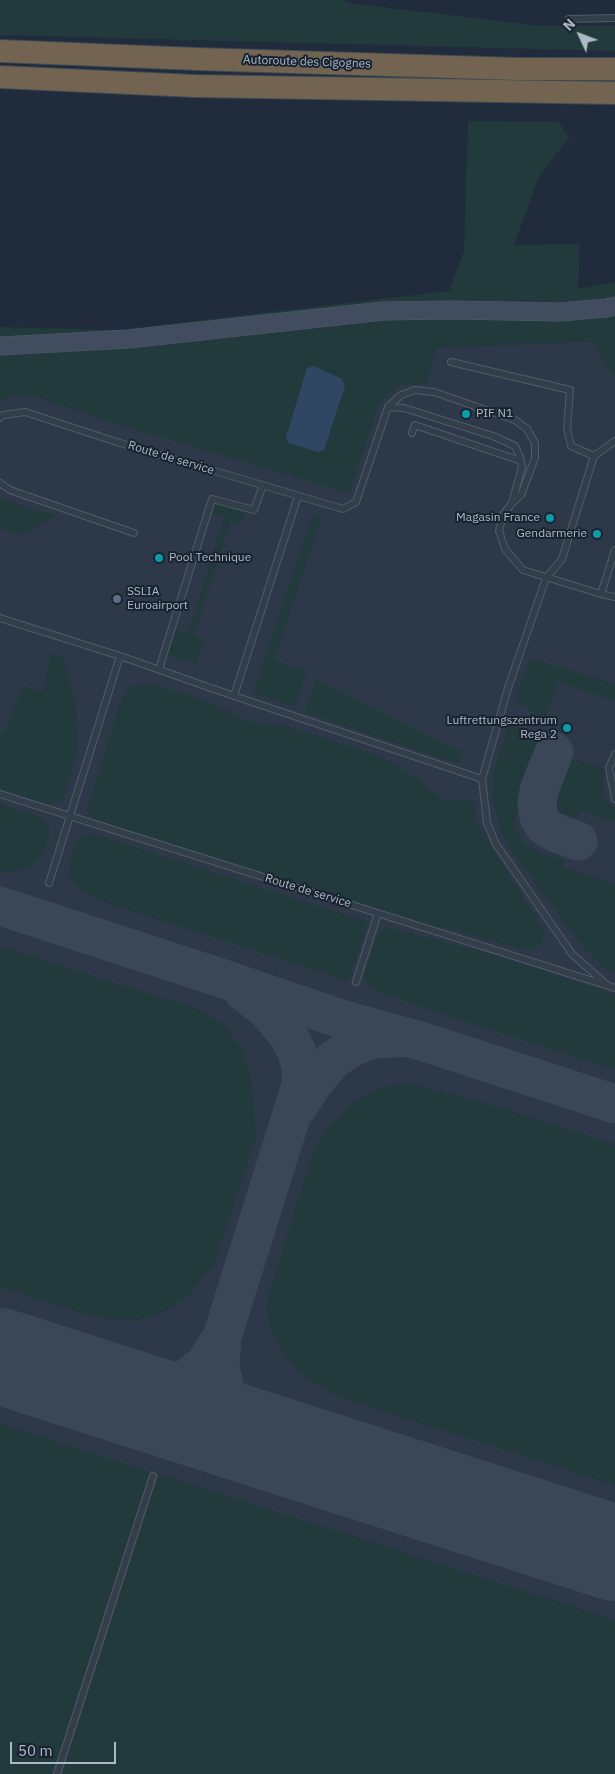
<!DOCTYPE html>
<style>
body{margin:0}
#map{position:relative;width:615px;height:1774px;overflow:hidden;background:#202c3b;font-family:"IBM Plex Sans",sans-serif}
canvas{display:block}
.north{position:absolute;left:555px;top:10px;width:50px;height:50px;-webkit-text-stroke:4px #192330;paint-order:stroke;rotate:313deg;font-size:14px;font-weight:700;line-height:20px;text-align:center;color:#aeb9c8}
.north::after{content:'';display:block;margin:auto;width:18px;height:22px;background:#aeb9c8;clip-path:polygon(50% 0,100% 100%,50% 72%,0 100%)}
.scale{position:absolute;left:10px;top:1742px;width:106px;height:22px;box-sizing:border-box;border:2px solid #aeb9c8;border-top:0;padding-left:6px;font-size:15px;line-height:18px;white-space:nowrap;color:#aeb9c8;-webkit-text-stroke:4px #192330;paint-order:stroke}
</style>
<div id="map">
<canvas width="615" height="1774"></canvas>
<div class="north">N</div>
<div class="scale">50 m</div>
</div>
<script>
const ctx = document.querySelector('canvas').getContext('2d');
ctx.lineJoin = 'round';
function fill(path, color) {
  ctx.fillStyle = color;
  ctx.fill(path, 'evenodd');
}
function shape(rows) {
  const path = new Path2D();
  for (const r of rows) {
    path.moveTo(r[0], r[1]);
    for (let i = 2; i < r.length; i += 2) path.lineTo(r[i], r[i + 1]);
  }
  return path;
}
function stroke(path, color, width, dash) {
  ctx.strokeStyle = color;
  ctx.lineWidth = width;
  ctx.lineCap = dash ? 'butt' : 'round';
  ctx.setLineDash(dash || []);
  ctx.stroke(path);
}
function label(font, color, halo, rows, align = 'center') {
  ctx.font = font + ' "IBM Plex Sans",sans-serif';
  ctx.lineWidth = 4;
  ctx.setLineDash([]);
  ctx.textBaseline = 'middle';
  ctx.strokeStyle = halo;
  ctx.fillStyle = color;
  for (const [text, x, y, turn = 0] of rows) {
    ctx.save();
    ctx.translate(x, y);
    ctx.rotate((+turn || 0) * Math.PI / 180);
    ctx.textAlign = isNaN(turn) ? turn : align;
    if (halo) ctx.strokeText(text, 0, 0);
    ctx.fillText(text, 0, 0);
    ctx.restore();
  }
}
fill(shape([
 [592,341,615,346,615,1774,0,1774,0,366]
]), '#2d3948');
fill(shape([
 [0,0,342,0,349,3,542,26,615,26,615,51,0,35],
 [468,121,559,122,569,138,539,176,514,245,580,244,578,289,615,282,615,376,608,368,592,341,437,348,427,384,400,385,379,404,349,493,114,423,44,399,19,394,0,401,0,327,118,330,449,291,464,251],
 [0,497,28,508,56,515,22,535,0,528],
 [216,504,245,513,240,526,230,523,194,635,204,639,197,664,168,655,176,630,188,633,224,518,213,514],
 [313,515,321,518,274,660,307,671,295,707,253,693],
 [51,653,64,658,76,706,77,750,63,800,46,804,0,789,0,733,4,734,23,686,43,692],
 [530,658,614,684,615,682,615,701,558,682,545,721,516,699],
 [316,680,462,752,458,764,305,712],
 [151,685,161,687,192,696,230,711,246,721,287,726,371,753,394,764,419,780,444,800,471,799,475,807,477,825,544,930,543,941,536,948,528,951,447,928,440,928,313,890,95,819,87,811,121,700,132,686],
 [508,725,540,736,515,815,515,824,518,833,524,843,535,851,564,860,563,867,615,884,615,972,605,968,583,947,510,849,501,831,493,799,493,773],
 [570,758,606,769,603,783,604,791,601,797,615,809,615,822,581,811,579,818,559,812,555,808,554,803],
 [0,804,41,817,49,826,49,836,42,856,33,865,24,870,10,872,0,871],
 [90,833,368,922,348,981,105,902,84,892,74,884,69,873,70,862,77,840,83,834],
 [385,927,488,953,615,994,615,1070,445,1015,368,988,364,976,377,935],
 [0,946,199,1010,222,1024,241,1047,251,1074,256,1136,215,1262,189,1296,171,1308,153,1315,137,1320,115,1321,86,1314,0,1287],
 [410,1084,471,1099,615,1144,615,1485,338,1397,295,1370,277,1342,270,1326,267,1308,269,1294,314,1149,329,1125,352,1103,380,1088],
 [0,1423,150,1472,52,1774,0,1774],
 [159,1474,615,1620,615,1774,62,1774]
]), '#223a3c');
fill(shape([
 [314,366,342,379,345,386,324,450,318,452,288,443,286,437,307,368]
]), '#304662');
stroke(shape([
 [554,752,539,790,537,804,539,818,545,827,556,833,578,841],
 [0,906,218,977,341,1019,424,1042,615,1104],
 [244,992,266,1009,288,1035,296,1050,301,1066,301,1085,222,1337,220,1368,225,1390,239,1412,260,1433,284,1447],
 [297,1108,314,1082,333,1060,352,1047,373,1039,398,1038],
 [104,1389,134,1392,162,1390,184,1380,205,1364,222,1337]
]), '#3a4757', 39);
stroke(shape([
 [0,1356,615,1553]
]), '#3a4757', 96);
const lane = shape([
 [569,19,615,18],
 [451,362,570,390,567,428,571,446,594,456],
 [388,407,404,408,493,436,515,446,520,457,522,467,512,503],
 [0,418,3,415,25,412,120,443,343,509,356,502,388,407,401,395,415,390,434,392,515,420,527,429,535,443,535,458,521,495,512,503,503,515,499,531,505,549,523,570,601,594,615,550],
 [412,433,415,425,521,461],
 [0,483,10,490,134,533],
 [601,594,615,597],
 [0,618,120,656,234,696,482,779],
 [159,669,212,499,254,510,263,485],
 [234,696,298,496],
 [615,754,609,768,615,799],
 [0,794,615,988],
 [49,883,120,656],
 [356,982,378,913],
 [607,985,572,954,496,844,487,823,482,779,508,688,546,578,562,559,594,456,615,441],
 [57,1774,153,1476]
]);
const secondary = shape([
 [0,346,129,339,383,311,453,310,560,312,606,308,615,306]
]);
const highway = shape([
 [0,51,197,59,519,69,615,69],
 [0,77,195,86,615,93]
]);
stroke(lane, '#515c69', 8);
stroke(secondary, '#515c69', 19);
stroke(highway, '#3e4956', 24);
stroke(lane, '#333e4b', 6);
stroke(secondary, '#414d5f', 18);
stroke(highway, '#726450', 22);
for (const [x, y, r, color] of [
 [466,414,5,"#0f9aa8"],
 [550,518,5,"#0f9aa8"],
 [597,534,5,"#0f9aa8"],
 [159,558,5,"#0f9aa8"],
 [117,599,5,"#5c6f8a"],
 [567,728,5,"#0f9aa8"]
]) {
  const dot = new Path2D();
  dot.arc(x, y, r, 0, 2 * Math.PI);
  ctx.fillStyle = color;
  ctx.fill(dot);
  stroke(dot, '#192330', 2);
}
label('12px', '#aeb9c8', '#192330', [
 ["Autoroute des Cigognes",307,62,2],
 ["Route de service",171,458,17],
 ["Route de service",308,891,17]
]);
label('12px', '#aeb9c8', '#192330', [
 ["PIF N1",476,414],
 ["Magasin France",540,518,"right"],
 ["Gendarmerie",587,534,"right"],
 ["Pool Technique",169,558],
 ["SSLIA",127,592],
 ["Euroairport",127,606],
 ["Luftrettungszentrum",557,721,"right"],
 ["Rega 2",557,735,"right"]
], 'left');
</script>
